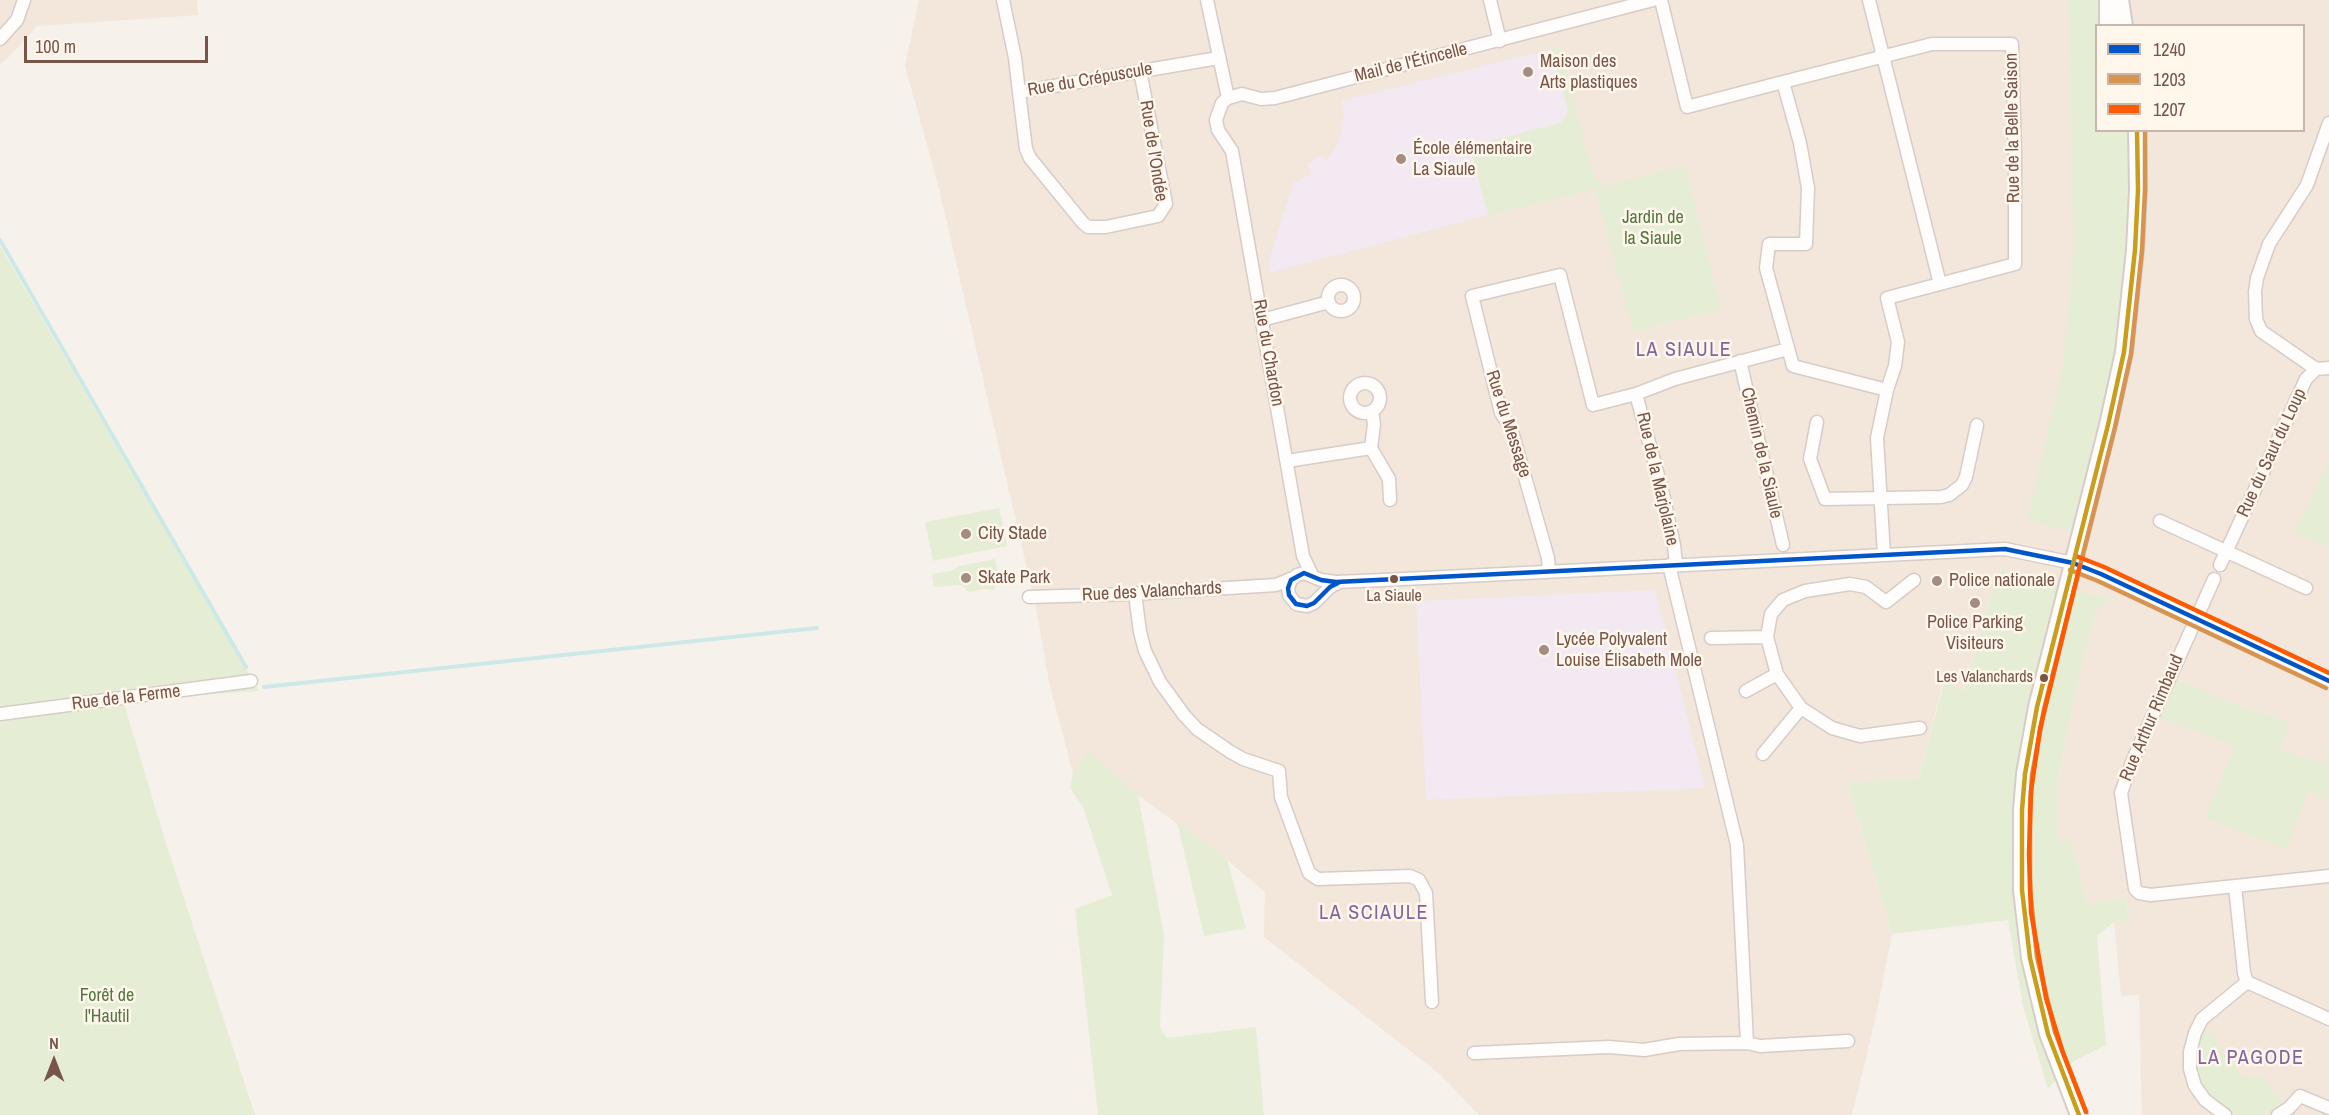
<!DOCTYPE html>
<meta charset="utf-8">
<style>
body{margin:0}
#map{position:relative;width:2329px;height:1115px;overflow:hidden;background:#f7f1eb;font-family:"Archivo Narrow",sans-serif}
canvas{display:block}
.legend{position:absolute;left:2095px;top:24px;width:210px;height:108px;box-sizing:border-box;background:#fff6ec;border:2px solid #c9b6ab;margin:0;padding:8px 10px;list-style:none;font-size:18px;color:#775549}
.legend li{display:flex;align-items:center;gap:12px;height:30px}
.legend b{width:30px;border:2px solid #c9b6ab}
.north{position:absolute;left:24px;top:1031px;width:60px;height:60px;-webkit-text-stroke:4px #fff6ec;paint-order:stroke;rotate:0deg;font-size:16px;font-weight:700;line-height:24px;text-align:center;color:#775549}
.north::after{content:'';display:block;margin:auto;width:21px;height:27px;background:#775549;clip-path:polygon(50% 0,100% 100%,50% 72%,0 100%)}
.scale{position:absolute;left:24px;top:36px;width:184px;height:27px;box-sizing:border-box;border:3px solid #775549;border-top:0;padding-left:8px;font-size:18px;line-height:21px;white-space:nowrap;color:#775549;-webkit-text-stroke:4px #fff6ec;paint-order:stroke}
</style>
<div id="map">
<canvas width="2329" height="1115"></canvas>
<ul class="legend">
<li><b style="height:8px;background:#0055c8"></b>1240</li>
<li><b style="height:8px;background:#d79350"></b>1203</li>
<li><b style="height:8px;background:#ff5a00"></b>1207</li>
</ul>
<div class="north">N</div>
<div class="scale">100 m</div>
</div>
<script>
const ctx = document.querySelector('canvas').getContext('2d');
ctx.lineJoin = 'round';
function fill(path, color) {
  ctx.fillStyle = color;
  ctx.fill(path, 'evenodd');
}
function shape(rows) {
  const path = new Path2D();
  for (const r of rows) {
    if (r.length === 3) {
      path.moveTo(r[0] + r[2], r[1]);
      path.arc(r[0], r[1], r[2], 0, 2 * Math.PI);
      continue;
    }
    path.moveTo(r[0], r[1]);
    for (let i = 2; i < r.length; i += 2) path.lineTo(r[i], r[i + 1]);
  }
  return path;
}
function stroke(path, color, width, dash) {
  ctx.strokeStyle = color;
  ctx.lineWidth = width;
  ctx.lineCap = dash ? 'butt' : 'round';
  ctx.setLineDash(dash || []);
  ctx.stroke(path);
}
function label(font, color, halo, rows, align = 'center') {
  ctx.font = font + ' "Archivo Narrow",sans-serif';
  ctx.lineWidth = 5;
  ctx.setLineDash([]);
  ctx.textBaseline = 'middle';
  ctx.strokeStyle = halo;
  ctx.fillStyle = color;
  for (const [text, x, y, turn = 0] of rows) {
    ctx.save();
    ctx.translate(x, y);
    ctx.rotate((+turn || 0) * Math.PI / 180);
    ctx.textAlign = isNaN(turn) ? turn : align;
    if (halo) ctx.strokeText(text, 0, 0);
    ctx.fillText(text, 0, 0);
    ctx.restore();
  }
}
fill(shape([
 [0,0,197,0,198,15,37,26,6,60,0,64],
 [919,0,2329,0,2329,1115,2142,1115,2139,995,2121,996,2114,922,2130,920,2125,898,2087,904,2072,840,2057,843,2058,781,2078,682,2096,610,2102,605,2114,600,1998,570,1964,691,1943,681,1919,778,1847,782,1892,934,1875,1020,1852,1115,1479,1115,1441,1075,1264,937,1265,892,1227,860,1138,795,1073,773,1049,682,1037,612,938,184,905,66],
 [2096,26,2304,26,2304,130,2096,130]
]), '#f3e6db');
fill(shape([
 [1552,49,1568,112,1561,123,1470,146,1488,215,1269,273,1268,263,1294,182,1312,174,1307,164,1323,155,1327,162,1339,142,1344,113,1341,101],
 [1655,590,1705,788,1426,800,1416,601]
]), '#f2e9f3');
fill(shape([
 [2068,0,2102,0,2104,25,2096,26,2096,130,2129,131,2131,182,2129,245,2120,326,2108,393,2074,532,2027,520,2064,362,2073,247],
 [1560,47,1594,178,1605,186,1685,165,1721,309,1633,331,1595,189,1488,215,1470,146,1561,123,1568,112,1552,49],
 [0,246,259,691,123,700,165,840,255,1115,0,1115],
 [2329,460,2329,547,2295,532],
 [999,508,1007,546,933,561,925,522],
 [995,559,1000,583,993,590,984,589,969,592,962,585,934,587,932,574,951,571,959,566],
 [1998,570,2115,600,2102,605,2096,610,2078,682,2058,781,2057,842,2072,839,2087,904,2125,898,2130,920,2114,922,2097,936,2106,1045,2074,1061,2048,1089,2023,1006,2008,920,1892,934,1847,782,1919,778,1944,681,1964,691],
 [2176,679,2241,707,2290,722,2280,750,2324,764,2329,748,2329,800,2308,791,2287,849,2205,818,2235,746,2161,718],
 [1088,751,1138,795,1164,936,1160,1025,1162,1032,1168,1038,1256,1027,1264,1115,1098,1115,1075,909,1112,895,1083,807,1070,788,1073,773],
 [1177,822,1227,860,1246,928,1204,936],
 [2209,1031,2243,1077,2262,1076,2284,1105,2278,1111,2267,1115,2235,1115,2218,1107,2200,1087,2193,1065,2199,1032]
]), '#e5eed5');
stroke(shape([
 [0,240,246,667],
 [264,687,817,628]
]), '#cce9e8', 4);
const street = shape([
 [1003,0,1015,58,1019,92,1218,58],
 [1207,0,1228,98],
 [1490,0,1500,41],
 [1661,0,1687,107,1783,82,1800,143,1808,188,1806,244,1769,244,1766,268,1793,366,1887,390],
 [1869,0,1940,284],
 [0,39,17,20,24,0],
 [1783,82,1932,44,2012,44,2015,155,2015,264,1887,298,1898,342,1895,366,1887,390,1877,438,1884,555],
 [1019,92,1026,149,1030,158,1083,223,1088,227,1106,227,1158,216,1166,204,1140,71],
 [1341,298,13],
 [1262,320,1329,302],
 [1740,361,1783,545],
 [2316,369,2261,331,2256,319,2255,292,2257,278,2269,244,2307,185,2329,123],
 [1365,398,15],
 [1636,394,1663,494,1674,545,1676,564],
 [1817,422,1810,459,1825,499,1941,497,1949,495,1962,485,1966,477,1977,425],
 [1371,448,1374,424,1372,412],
 [1287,461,1371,448,1389,479,1390,500],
 [2160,521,2306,588],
 [1669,565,1737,845,1747,1043],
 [2220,565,2306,379,2316,369,2329,368],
 [1549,571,1548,558,1511,428,1501,413,1472,296,1560,275,1593,405,1636,394,1675,379,1788,349],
 [1312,575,1303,556,1232,151,1218,130,1216,120,1222,103,1228,98,1242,94,1261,99,1275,98,1653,0],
 [2214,579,2132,762,2121,793,2135,889,2139,893,2151,895,2329,876],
 [1914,580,1886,602,1866,587,1850,584,1805,591,1783,600,1771,614,1767,637,1777,674,1801,708,1832,728,1860,736,1920,728],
 [1340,582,1330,587,1314,603,1307,606,1296,604,1289,595,1288,588,1291,580,1297,575,1304,573,1321,580,1336,582,1384,580,2005,549,2073,563,2101,574,2329,681],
 [1135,594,1140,632,1145,651,1160,682,1184,715,1197,729,1229,751,1243,759,1279,771,1281,797,1309,873,1318,879,1410,876,1419,880,1426,893,1432,1002],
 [1029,597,1131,594,1276,585,1293,578],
 [1711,638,1767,637],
 [1746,691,1777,674],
 [0,714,251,681],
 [1763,754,1801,708],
 [2235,886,2244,973,2247,982,2329,1019],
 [1474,1053,1609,1047,1644,1050,1679,1044,1747,1043,1760,1046,1848,1041],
 [2225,1115,2205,1100,2195,1086,2190,1069,2190,1052,2195,1033,2202,1019,2247,982],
 [2278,1115,2289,1108,2300,1096,2329,1108]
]);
const secondary = shape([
 [2108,0,2108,26],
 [2120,0,2124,26],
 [2079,1115,2048,1034,2030,958,2022,890,2022,810,2025,774,2037,707,2108,425,2124,352,2135,250,2138,190,2137,130]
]);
stroke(street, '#d6ccc8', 15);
stroke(secondary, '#d7ccc7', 20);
stroke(street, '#fefdfc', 12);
stroke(secondary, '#fefdfc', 16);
stroke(shape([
 [1340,582,1330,587,1314,603,1307,606,1296,604,1289,595,1288,588,1291,580,1304,573,1321,580,1336,582,2005,549,2073,563,2101,574,2329,681]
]), '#0055c8', 4.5);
stroke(shape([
 [2070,570,2098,581,2326,688],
 [2086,1112,2055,1032,2037,957,2030,890,2030,810,2032,775,2044,709,2115,427,2131,354,2142,250,2145,190,2145,130]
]), '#d79350', 4.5);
stroke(shape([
 [2076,556,2104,567,2329,673],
 [2080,565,2040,729,2031,791,2029,854,2031,912,2046,998,2063,1053,2086,1112]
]), '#ff5a00', 4.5);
stroke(shape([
 [2079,1115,2048,1034,2030,958,2022,890,2022,810,2025,774,2037,707,2108,425,2124,352,2135,250,2138,190,2137,130]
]), '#c99e1d', 4.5);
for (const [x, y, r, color] of [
 [1528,72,6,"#a48c82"],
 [1401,159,6,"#a48c82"],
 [966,534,6,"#a48c82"],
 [966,578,6,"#a48c82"],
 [1394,579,5,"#775549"],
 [1937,581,6,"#a48c82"],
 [1975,603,6,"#a48c82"],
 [1544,650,6,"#a48c82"],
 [2044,678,5,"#775549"]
]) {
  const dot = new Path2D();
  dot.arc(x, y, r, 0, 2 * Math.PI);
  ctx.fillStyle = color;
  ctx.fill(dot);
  stroke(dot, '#fff6ec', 2);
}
label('16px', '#775549', '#fff6ec', [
 ["La Siaule",1394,597],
 ["Les Valanchards",2033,678,"right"]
]);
label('18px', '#775549', '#fff6ec', [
 ["Maison des",1540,62],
 ["Arts plastiques",1540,83],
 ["École élémentaire",1413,149],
 ["La Siaule",1413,170],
 ["City Stade",978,534],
 ["Skate Park",978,578],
 ["Police nationale",1949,581],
 ["Police Parking",1975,623,"center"],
 ["Visiteurs",1975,644,"center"],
 ["Lycée Polyvalent",1556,640],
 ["Louise Élisabeth Mole",1556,661]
], 'left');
label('18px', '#775549', '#fff6ec', [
 ["Mail de l'Étincelle",1411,63,-14],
 ["Rue du Crépuscule",1090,80,-10],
 ["Rue de la Belle Saison",2013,128,-91],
 ["Rue de l'Ondée",1153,151,81],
 ["Rue du Chardon",1268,353,80],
 ["Rue du Message",1508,424,72],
 ["Chemin de la Siaule",1761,453,77],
 ["Rue du Saut du Loup",2272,453,-65],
 ["Rue de la Marjolaine",1657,479,77],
 ["Rue des Valanchards",1152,592,-3],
 ["Rue de la Ferme",126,698,-7],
 ["Rue Arthur Rimbaud",2152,718,-67]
]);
label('18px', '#54773e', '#fff6ec', [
 ["Jardin de",1653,218],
 ["la Siaule",1653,239],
 ["Forêt de",107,996],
 ["l'Hautil",107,1017]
]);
ctx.letterSpacing = '1.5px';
label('20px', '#83649b', '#fff6ec', [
 ["LA SIAULE",1684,351],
 ["LA SCIAULE",1374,914],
 ["LA PAGODE",2251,1059]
]);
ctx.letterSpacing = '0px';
</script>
